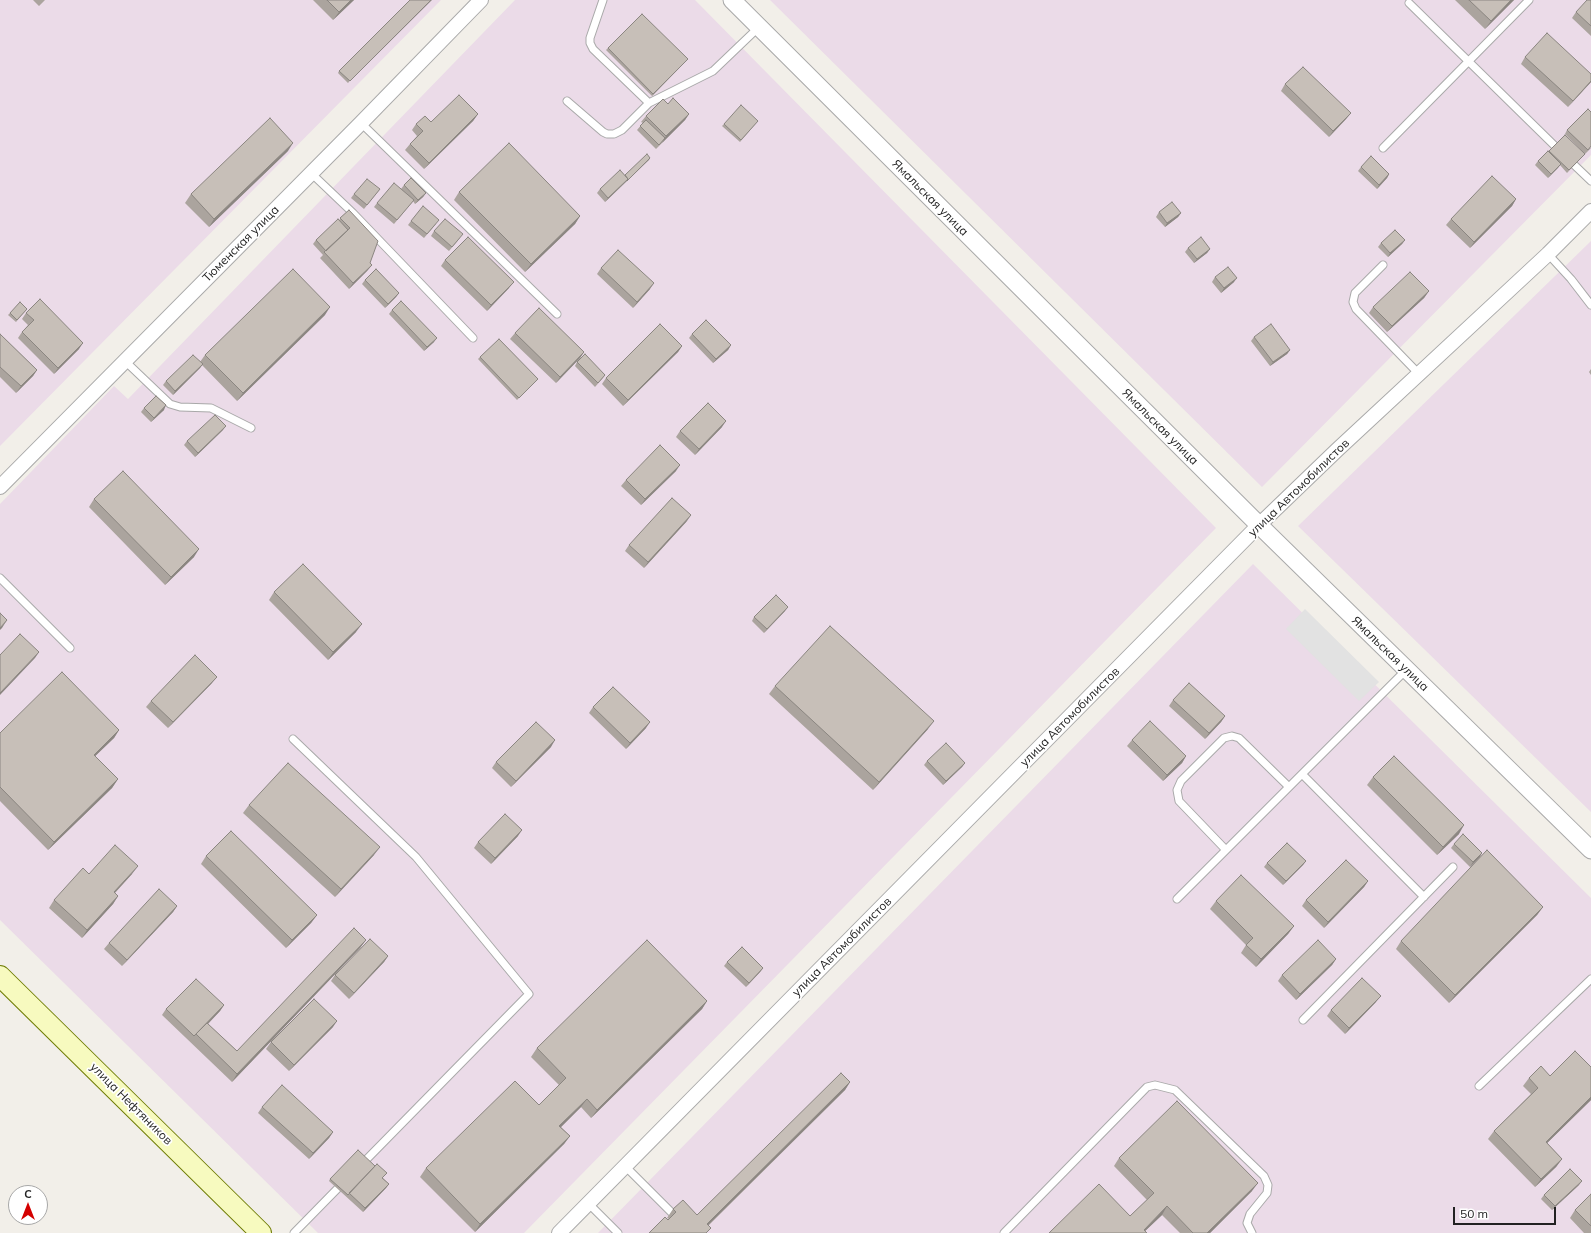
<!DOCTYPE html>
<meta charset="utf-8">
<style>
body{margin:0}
#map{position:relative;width:1591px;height:1233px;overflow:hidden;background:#f2efe9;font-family:Mulish,sans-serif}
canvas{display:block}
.north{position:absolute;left:8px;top:1185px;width:40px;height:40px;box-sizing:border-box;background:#fff;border:1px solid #a7a7a7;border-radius:50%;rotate:0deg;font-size:11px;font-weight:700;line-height:16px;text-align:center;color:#222}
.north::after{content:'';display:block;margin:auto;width:14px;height:18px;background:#d40000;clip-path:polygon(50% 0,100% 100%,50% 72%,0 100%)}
.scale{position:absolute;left:1453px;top:1207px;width:103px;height:18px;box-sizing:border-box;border:2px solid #222;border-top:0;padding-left:5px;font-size:12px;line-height:14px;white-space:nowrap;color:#222;-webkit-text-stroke:3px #fff;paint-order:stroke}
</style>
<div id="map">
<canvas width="1591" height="1233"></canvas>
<div class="north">С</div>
<div class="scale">50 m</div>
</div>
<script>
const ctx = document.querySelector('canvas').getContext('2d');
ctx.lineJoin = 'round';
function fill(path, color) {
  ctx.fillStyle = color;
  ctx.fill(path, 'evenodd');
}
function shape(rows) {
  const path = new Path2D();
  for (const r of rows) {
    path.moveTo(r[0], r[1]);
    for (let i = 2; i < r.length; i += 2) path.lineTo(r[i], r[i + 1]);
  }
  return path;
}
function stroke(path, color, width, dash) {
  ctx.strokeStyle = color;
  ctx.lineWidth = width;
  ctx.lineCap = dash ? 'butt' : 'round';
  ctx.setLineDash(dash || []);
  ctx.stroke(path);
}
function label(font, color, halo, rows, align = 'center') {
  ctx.font = font + ' Mulish,sans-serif';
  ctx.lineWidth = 3.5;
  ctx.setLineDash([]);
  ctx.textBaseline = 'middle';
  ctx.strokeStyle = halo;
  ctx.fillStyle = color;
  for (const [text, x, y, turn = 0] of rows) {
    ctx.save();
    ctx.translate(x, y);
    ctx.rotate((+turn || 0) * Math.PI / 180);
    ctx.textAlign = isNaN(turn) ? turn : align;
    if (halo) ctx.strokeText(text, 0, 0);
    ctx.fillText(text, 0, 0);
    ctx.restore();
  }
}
fill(shape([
 [0,0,441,0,0,446],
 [515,0,695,0,1216,528,524,1233,318,1233,0,920,0,504,114,386,128,399],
 [770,0,1591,0,1591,155,1262,487],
 [1591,241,1591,812,1298,526],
 [1253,564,1591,898,1591,1233,598,1233]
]), '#ebdbe8');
fill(shape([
 [1305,609,1379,682,1359,701,1286,629]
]), '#e2e2e2');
const service = shape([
 [603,0,590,38,590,43,593,49,649,103],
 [1409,3,1561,152],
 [567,101,603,132,607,134,614,134,622,130,649,103,713,71,759,27],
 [361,123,557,314],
 [1383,148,1529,0],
 [1568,159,1591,181],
 [311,173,353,213,473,338],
 [1548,254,1571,279,1591,305],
 [1383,265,1355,293,1353,302,1356,309,1419,374],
 [125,361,170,404,180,407,211,408,251,428],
 [0,578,70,648],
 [293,739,416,857,529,994,362,1164],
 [1302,774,1424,897],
 [1226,850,1179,801,1177,790,1181,781,1224,738,1232,736,1239,738,1289,787],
 [1177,899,1406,670],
 [1303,1020,1453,867],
 [1479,1086,1591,979],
 [625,1166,672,1213],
 [588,1203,618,1233],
 [294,1233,343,1183],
 [1004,1233,1147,1087,1155,1085,1175,1090,1264,1176,1268,1185,1267,1193,1250,1214,1247,1223,1252,1233]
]);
const minor = shape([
 [0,487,361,123,481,0],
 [559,1233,1259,525,1337,450,1548,254,1591,211]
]);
const tertiary = shape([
 [732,0,1259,525,1591,850]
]);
const secondary = shape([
 [0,976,261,1233]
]);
stroke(service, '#a9a9a9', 9);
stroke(minor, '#a9a9a9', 16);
stroke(tertiary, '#a9a9a9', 19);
stroke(secondary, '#707d05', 22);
stroke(service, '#fff', 7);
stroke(minor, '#fff', 14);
stroke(tertiary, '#fff', 17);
stroke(secondary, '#f7fabf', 20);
fill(shape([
 [33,0,45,0,39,6],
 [313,0,354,0,333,20],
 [410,0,348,83,338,73,339,71],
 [1455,0,1514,0,1485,29],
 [1591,0,1591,36,1572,18,1576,12],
 [608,48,688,59,652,96,606,50],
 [1525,57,1591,82,1568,107,1521,64],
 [1285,84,1351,113,1346,119,1329,137,1281,91],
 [668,104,689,114,685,120,656,149,637,130,643,123,641,122,646,116],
 [478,114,473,121,424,169,405,150,410,144,417,136,412,130,416,124,431,122],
 [758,121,740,142,722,126,724,124],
 [1567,130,1591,148,1585,154,1565,134],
 [1565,135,1583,156,1567,173,1560,165,1548,178,1535,165,1538,161,1549,152],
 [288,151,209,227,185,203,191,194],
 [650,158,605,202,597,193,600,189,625,175],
 [1361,167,1389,174,1387,178,1377,189,1358,171],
 [404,185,426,193,423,197,415,204,413,201,394,224,374,207,377,203,401,189],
 [380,189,364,209,351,198,354,194],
 [459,192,580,216,575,224,525,272,454,200],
 [1516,199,1512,206,1470,248,1446,225,1451,219],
 [349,210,370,263,372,265,367,271,349,289,320,258,323,255,313,244,316,240,339,220],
 [1159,212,1181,213,1178,217,1165,227,1156,217],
 [411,221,436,224,424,238,408,225],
 [434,231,460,238,449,251,431,236],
 [1405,240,1402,244,1388,257,1378,247,1381,243],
 [1188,248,1210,249,1207,253,1194,263,1185,252],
 [445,260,509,288,487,311,441,266],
 [601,268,650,289,633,308,597,274],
 [1215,277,1234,282,1221,293,1212,282],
 [365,280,399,293,396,297,385,308,362,284],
 [1429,291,1424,298,1387,332,1369,313,1373,307],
 [27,309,16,322,8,315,10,313],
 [392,310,434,342,424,351,389,314],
 [26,313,79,349,54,374,18,338,22,332,28,325,22,319],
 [325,315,237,401,202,365,200,368,173,395,163,385,166,381,200,362,205,355],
 [515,333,584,352,580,358,556,383,510,339],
 [0,334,37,370,33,376,16,393,0,377],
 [692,334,731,345,728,350,713,363,689,338],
 [1254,337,1290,350,1287,354,1270,366,1251,341],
 [682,346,678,352,623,406,602,384,606,378],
 [480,357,536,381,517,400,478,359],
 [577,362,605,375,602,379,595,387,575,366],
 [1591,369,1591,375,1589,372],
 [144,408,164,410,151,422,141,412],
 [722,427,695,455,676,437,680,431],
 [223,430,195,457,184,445,187,441],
 [676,471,641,505,621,486,626,480],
 [94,499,194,557,165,585,89,507],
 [687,521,644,568,625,551,629,545],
 [274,592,356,632,328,660,269,600],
 [785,611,764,633,752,621,754,617],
 [212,683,168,728,146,707,151,701],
 [775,686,928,729,873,790,769,694],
 [1173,700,1225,716,1221,722,1205,739,1169,706],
 [593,707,646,728,626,749,589,713],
 [119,730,114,738,95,756,118,779,112,788,48,850,0,801,0,733],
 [1132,740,1186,756,1182,763,1163,781,1127,746],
 [551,747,511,787,492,768,496,762],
 [927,761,965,763,962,767,943,785,924,765],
 [1373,777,1459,834,1437,855,1367,785],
 [249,805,374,855,335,897,243,813],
 [518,836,491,864,474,848,478,842],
 [1454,844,1480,857,1470,867,1451,848],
 [206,856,317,915,311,923,286,948,201,864],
 [1306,861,1303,865,1283,885,1264,867,1267,863],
 [89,874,132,874,115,893,118,896,113,904,82,938,49,908,54,900],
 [1368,881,1364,887,1324,928,1302,906,1306,900],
 [1216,901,1294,926,1288,934,1256,967,1241,953,1246,945,1210,909],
 [177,906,173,912,122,966,104,949,109,943],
 [1543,907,1537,915,1449,1003,1396,949,1401,941],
 [366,940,360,948,232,1082,162,1015,166,1009,224,1005,220,1011,208,1024,237,1051],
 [388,956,384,962,349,999,331,981,335,975],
 [1336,959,1332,965,1296,1000,1278,981,1282,975],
 [727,962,763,968,760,972,746,987,724,966],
 [707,1001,702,1009,591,1118,581,1107,561,1127,570,1136,564,1144,475,1232,420,1177,426,1168,539,1105,559,1085,531,1057,537,1048],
 [1376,1002,1345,1034,1327,1016,1331,1010],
 [333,1027,289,1071,266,1049,271,1042],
 [1591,1067,1591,1100,1547,1143,1562,1159,1556,1167,1535,1187,1488,1139,1494,1131,1531,1094,1523,1086,1529,1078,1550,1076],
 [850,1082,845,1090,708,1226,668,1220,669,1219,667,1218,673,1209,697,1215],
 [262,1107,333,1132,329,1138,309,1159,258,1113],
 [1119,1158,1252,1191,1210,1233,1180,1233,1162,1215,1145,1231,1130,1216,1147,1200,1114,1166],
 [383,1178,389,1184,386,1188,363,1212,329,1181,330,1179],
 [1579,1185,1552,1210,1541,1199,1544,1195],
 [1591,1194,1591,1233,1584,1233,1570,1218,1575,1210]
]), '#aba49e');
fill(shape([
 [351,0,354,0,333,20,339,12],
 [431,0,432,0,348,83],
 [1511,0,1514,0,1485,29,1491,21],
 [688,59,686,61,652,96,653,94],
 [1591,81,1591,82,1568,107,1573,101],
 [1351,113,1346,119,1329,137,1333,131],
 [478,114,473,121,424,169,429,163],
 [689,114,685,120,662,143,666,136],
 [293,143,288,151,209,227,214,219],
 [650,158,649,160,605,202,608,198],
 [1561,164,1558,168,1548,178,1551,174],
 [1389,174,1387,178,1377,189,1379,185],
 [426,193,423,197,415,204,418,200],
 [1516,199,1512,206,1470,248,1474,242],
 [1181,213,1178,217,1165,227,1167,223],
 [580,216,575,224,525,272,531,264],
 [1405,240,1402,244,1388,257,1390,253],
 [1210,249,1207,253,1194,263,1197,259],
 [372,265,367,271,349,289,353,283],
 [1237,278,1234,282,1221,293,1224,288],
 [514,282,509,288,487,311,491,305],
 [654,283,650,289,633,308,637,302],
 [1429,291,1424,298,1387,332,1392,326],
 [399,293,396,297,385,308,388,304],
 [330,307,325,315,237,401,243,393],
 [437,338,434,342,424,351,427,347],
 [83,343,79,349,54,374,58,368],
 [731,345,728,350,713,363,716,359],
 [682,346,678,352,623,406,628,400],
 [1290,350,1287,354,1270,366,1273,362],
 [584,352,580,358,556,383,560,377],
 [203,364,200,368,173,395,175,391],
 [37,370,33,376,16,393,21,386],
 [166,405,164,410,151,422,154,418],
 [726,421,722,427,695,455,699,449],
 [226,426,223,430,195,457,198,453],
 [680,465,676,471,641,505,645,499],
 [691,515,687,521,644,568,648,562],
 [199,549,194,557,165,585,171,577],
 [788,607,785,611,764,633,767,629],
 [7,620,2,628,0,630,0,628],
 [362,624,356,632,328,660,333,652],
 [39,652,35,658,0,695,0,693],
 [217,677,212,683,168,728,173,722],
 [1225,716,1221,722,1205,739,1209,733],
 [934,721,928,729,873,790,879,782],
 [650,722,646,728,626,749,630,743],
 [119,730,114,738,88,763,94,755],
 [555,740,551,747,511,787,516,781],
 [1186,756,1182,763,1163,781,1167,775],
 [965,763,962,767,943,785,946,781],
 [118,779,112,788,48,850,54,842],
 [1464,825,1459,834,1437,855,1443,847],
 [522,830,518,836,491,864,495,858],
 [380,847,374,855,335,897,341,889],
 [1482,853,1480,857,1470,867,1473,862],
 [1306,861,1303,865,1283,885,1286,881],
 [138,866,132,874,108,900,114,892],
 [1368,881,1364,887,1324,928,1328,922],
 [118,896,113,904,82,938,87,930],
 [177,906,173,912,122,966,127,960],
 [1543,907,1537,915,1449,1003,1455,995],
 [317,915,311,923,286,948,292,940],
 [1294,926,1288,934,1256,967,1261,959],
 [366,940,360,948,232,1082,237,1074],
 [388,956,384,962,349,999,354,993],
 [1336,959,1332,965,1296,1000,1300,994],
 [763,968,760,972,746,987,749,983],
 [1381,996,1376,1002,1345,1034,1349,1028],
 [707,1001,702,1009,591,1118,597,1110],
 [224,1005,220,1011,197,1035,196,1034],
 [337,1021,333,1027,289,1071,294,1065],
 [850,1082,845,1090,701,1232,707,1224],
 [1591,1097,1591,1100,1540,1150,1546,1142],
 [587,1099,581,1107,554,1134,559,1126],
 [333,1132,329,1138,309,1159,313,1153],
 [570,1136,564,1144,475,1232,480,1224],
 [1562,1159,1556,1167,1535,1187,1541,1179],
 [1582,1181,1579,1185,1552,1210,1555,1206],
 [1258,1183,1252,1191,1210,1233,1207,1233],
 [389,1184,386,1188,363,1212,365,1208],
 [1167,1206,1162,1215,1143,1233,1144,1230]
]), '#8b8681');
const building = shape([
 [327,0,351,0,339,12,327,0],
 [410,0,431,0,350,81,339,71,410,0],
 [1469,0,1511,0,1491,21,1469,0],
 [1587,0,1591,0,1591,26,1576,12,1587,0],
 [642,14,688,59,653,94,608,48,642,14],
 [1547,33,1591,74,1591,81,1573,101,1525,57,1547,33],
 [1303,67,1351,113,1333,131,1285,84,1303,67],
 [459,95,478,114,429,163,410,144,423,131,416,124,425,116,431,122,459,95],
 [673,98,689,114,666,136,646,116,663,99,668,104,673,98],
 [741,105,758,121,741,140,724,124,741,105],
 [1588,109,1591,112,1591,146,1588,150,1567,130,1588,109],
 [270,118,293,143,214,219,191,194,270,118],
 [646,120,665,138,659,145,640,126,646,120],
 [1565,135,1585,154,1569,170,1549,151,1565,135],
 [509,143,580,216,531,264,459,192,509,143],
 [1548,151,1561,164,1551,174,1538,161,1548,151],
 [647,154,650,158,627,181,628,179,625,175,647,154],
 [1371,156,1389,174,1379,185,1361,167,1371,156],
 [620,170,628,179,608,198,600,189,620,170],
 [1492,176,1516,199,1474,242,1451,219,1492,176],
 [411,178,426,193,418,200,404,185,411,178],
 [367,179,380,189,367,205,354,194,367,179],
 [394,183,414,200,397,220,377,203,394,183],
 [1172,202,1181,213,1167,223,1159,212,1172,202],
 [423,206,439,220,427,234,411,221,423,206],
 [349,210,378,241,370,263,372,265,353,283,324,252,350,228,340,218,349,210],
 [338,219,348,230,326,251,316,240,338,219],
 [445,219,463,234,452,247,434,231,445,219],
 [1395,230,1405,240,1390,253,1381,243,1395,230],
 [468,237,514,282,491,305,445,260,468,237],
 [1201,237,1210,249,1197,259,1188,248,1201,237],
 [618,250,654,283,637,302,601,268,618,250],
 [1228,267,1237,278,1224,288,1215,277,1228,267],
 [293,269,330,307,243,393,205,355,293,269],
 [376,269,399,293,388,304,365,280,376,269],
 [1410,272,1429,291,1392,326,1373,307,1410,272],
 [40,299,83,343,58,368,22,332,34,320,26,313,40,299],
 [401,301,437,338,427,347,392,310,401,301],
 [20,302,27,309,17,320,10,313,20,302],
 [539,308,584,352,560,377,515,333,539,308],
 [706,320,731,345,716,359,692,334,706,320],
 [660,324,682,346,628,400,606,378,660,324],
 [1271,324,1290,350,1273,362,1254,337,1271,324],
 [0,334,37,370,21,386,0,367,0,334],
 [499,339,538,379,519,398,480,357,499,339],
 [585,354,605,375,598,383,577,362,585,354],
 [193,355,203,364,175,391,166,381,193,355],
 [156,396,166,405,154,418,144,408,156,396],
 [708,403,726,421,699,449,680,431,708,403],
 [215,415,226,426,198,453,187,441,215,415],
 [660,445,680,465,645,499,626,480,660,445],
 [123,471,199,549,171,577,94,499,123,471],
 [672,498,691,515,648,562,629,545,672,498],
 [303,564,362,624,333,652,274,592,303,564],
 [776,595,788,607,767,629,754,617,776,595],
 [0,613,7,620,0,628,0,613],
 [830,626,934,721,879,782,775,686,830,626],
 [20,634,39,652,0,693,0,655,20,634],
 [195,655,217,677,173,722,151,701,195,655],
 [62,672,119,730,94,755,118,779,54,842,0,787,0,733,62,672],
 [1189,683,1225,716,1209,733,1173,700,1189,683],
 [613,687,650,722,630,743,593,707,613,687],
 [1150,721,1186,756,1167,775,1132,740,1150,721],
 [536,722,555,740,516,781,496,762,536,722],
 [946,743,965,763,946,781,927,761,946,743],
 [1394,756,1464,825,1443,847,1373,777,1394,756],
 [288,763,380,847,341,889,249,805,288,763],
 [505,814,522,830,495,858,478,842,505,814],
 [231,831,317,915,292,940,206,856,231,831],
 [1463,834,1482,853,1473,862,1454,844,1463,834],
 [1287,843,1306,861,1286,881,1267,863,1287,843],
 [115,845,138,866,114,892,118,896,87,930,54,900,83,868,89,874,115,845],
 [1487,850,1543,907,1455,995,1401,941,1487,850],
 [1346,860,1368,881,1328,922,1306,900,1346,860],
 [1241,875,1294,926,1261,959,1246,945,1253,938,1216,901,1241,875],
 [159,889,177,906,127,960,109,943,159,889],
 [354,928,366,940,237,1074,196,1034,207,1023,237,1051,354,928],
 [370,939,388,956,354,993,335,975,370,939],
 [647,940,707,1001,597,1110,587,1099,559,1126,570,1136,480,1224,426,1168,515,1081,539,1105,566,1078,537,1048,647,940],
 [1318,940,1336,959,1300,994,1282,975,1318,940],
 [742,947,763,968,749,983,727,962,742,947],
 [1362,978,1381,996,1349,1028,1331,1010,1362,978],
 [196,979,224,1005,194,1036,166,1009,196,979],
 [314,999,337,1021,294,1065,271,1042,314,999],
 [1575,1051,1591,1067,1591,1097,1546,1142,1562,1159,1541,1179,1494,1131,1538,1088,1529,1078,1541,1066,1550,1076,1575,1051],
 [841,1073,850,1082,707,1224,711,1228,706,1233,649,1233,665,1217,668,1220,676,1212,673,1209,683,1200,697,1215,841,1073],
 [282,1085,333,1132,313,1153,262,1107,282,1085],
 [1177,1101,1258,1183,1207,1233,1193,1233,1167,1206,1144,1230,1147,1233,1049,1233,1099,1184,1130,1216,1154,1193,1119,1158,1177,1101],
 [358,1150,375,1166,348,1195,330,1179,358,1150],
 [377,1164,387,1173,382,1178,389,1184,365,1208,349,1193,377,1164],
 [1570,1169,1582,1181,1555,1206,1544,1195,1570,1169],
 [1591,1194,1591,1226,1575,1210,1591,1194]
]);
fill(building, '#c7bfb8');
stroke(building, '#8b8681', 1);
label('12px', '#222', '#fff', [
 ["Ямальская улица",930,198,45],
 ["Тюменская улица",241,244,-45],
 ["Ямальская улица",1160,427,45],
 ["улица Автомобилистов",1299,488,-44],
 ["Ямальская улица",1390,654,44],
 ["улица Автомобилистов",1070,717,-45],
 ["улица Автомобилистов",842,947,-45],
 ["улица Нефтяников",131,1104,45]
]);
</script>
